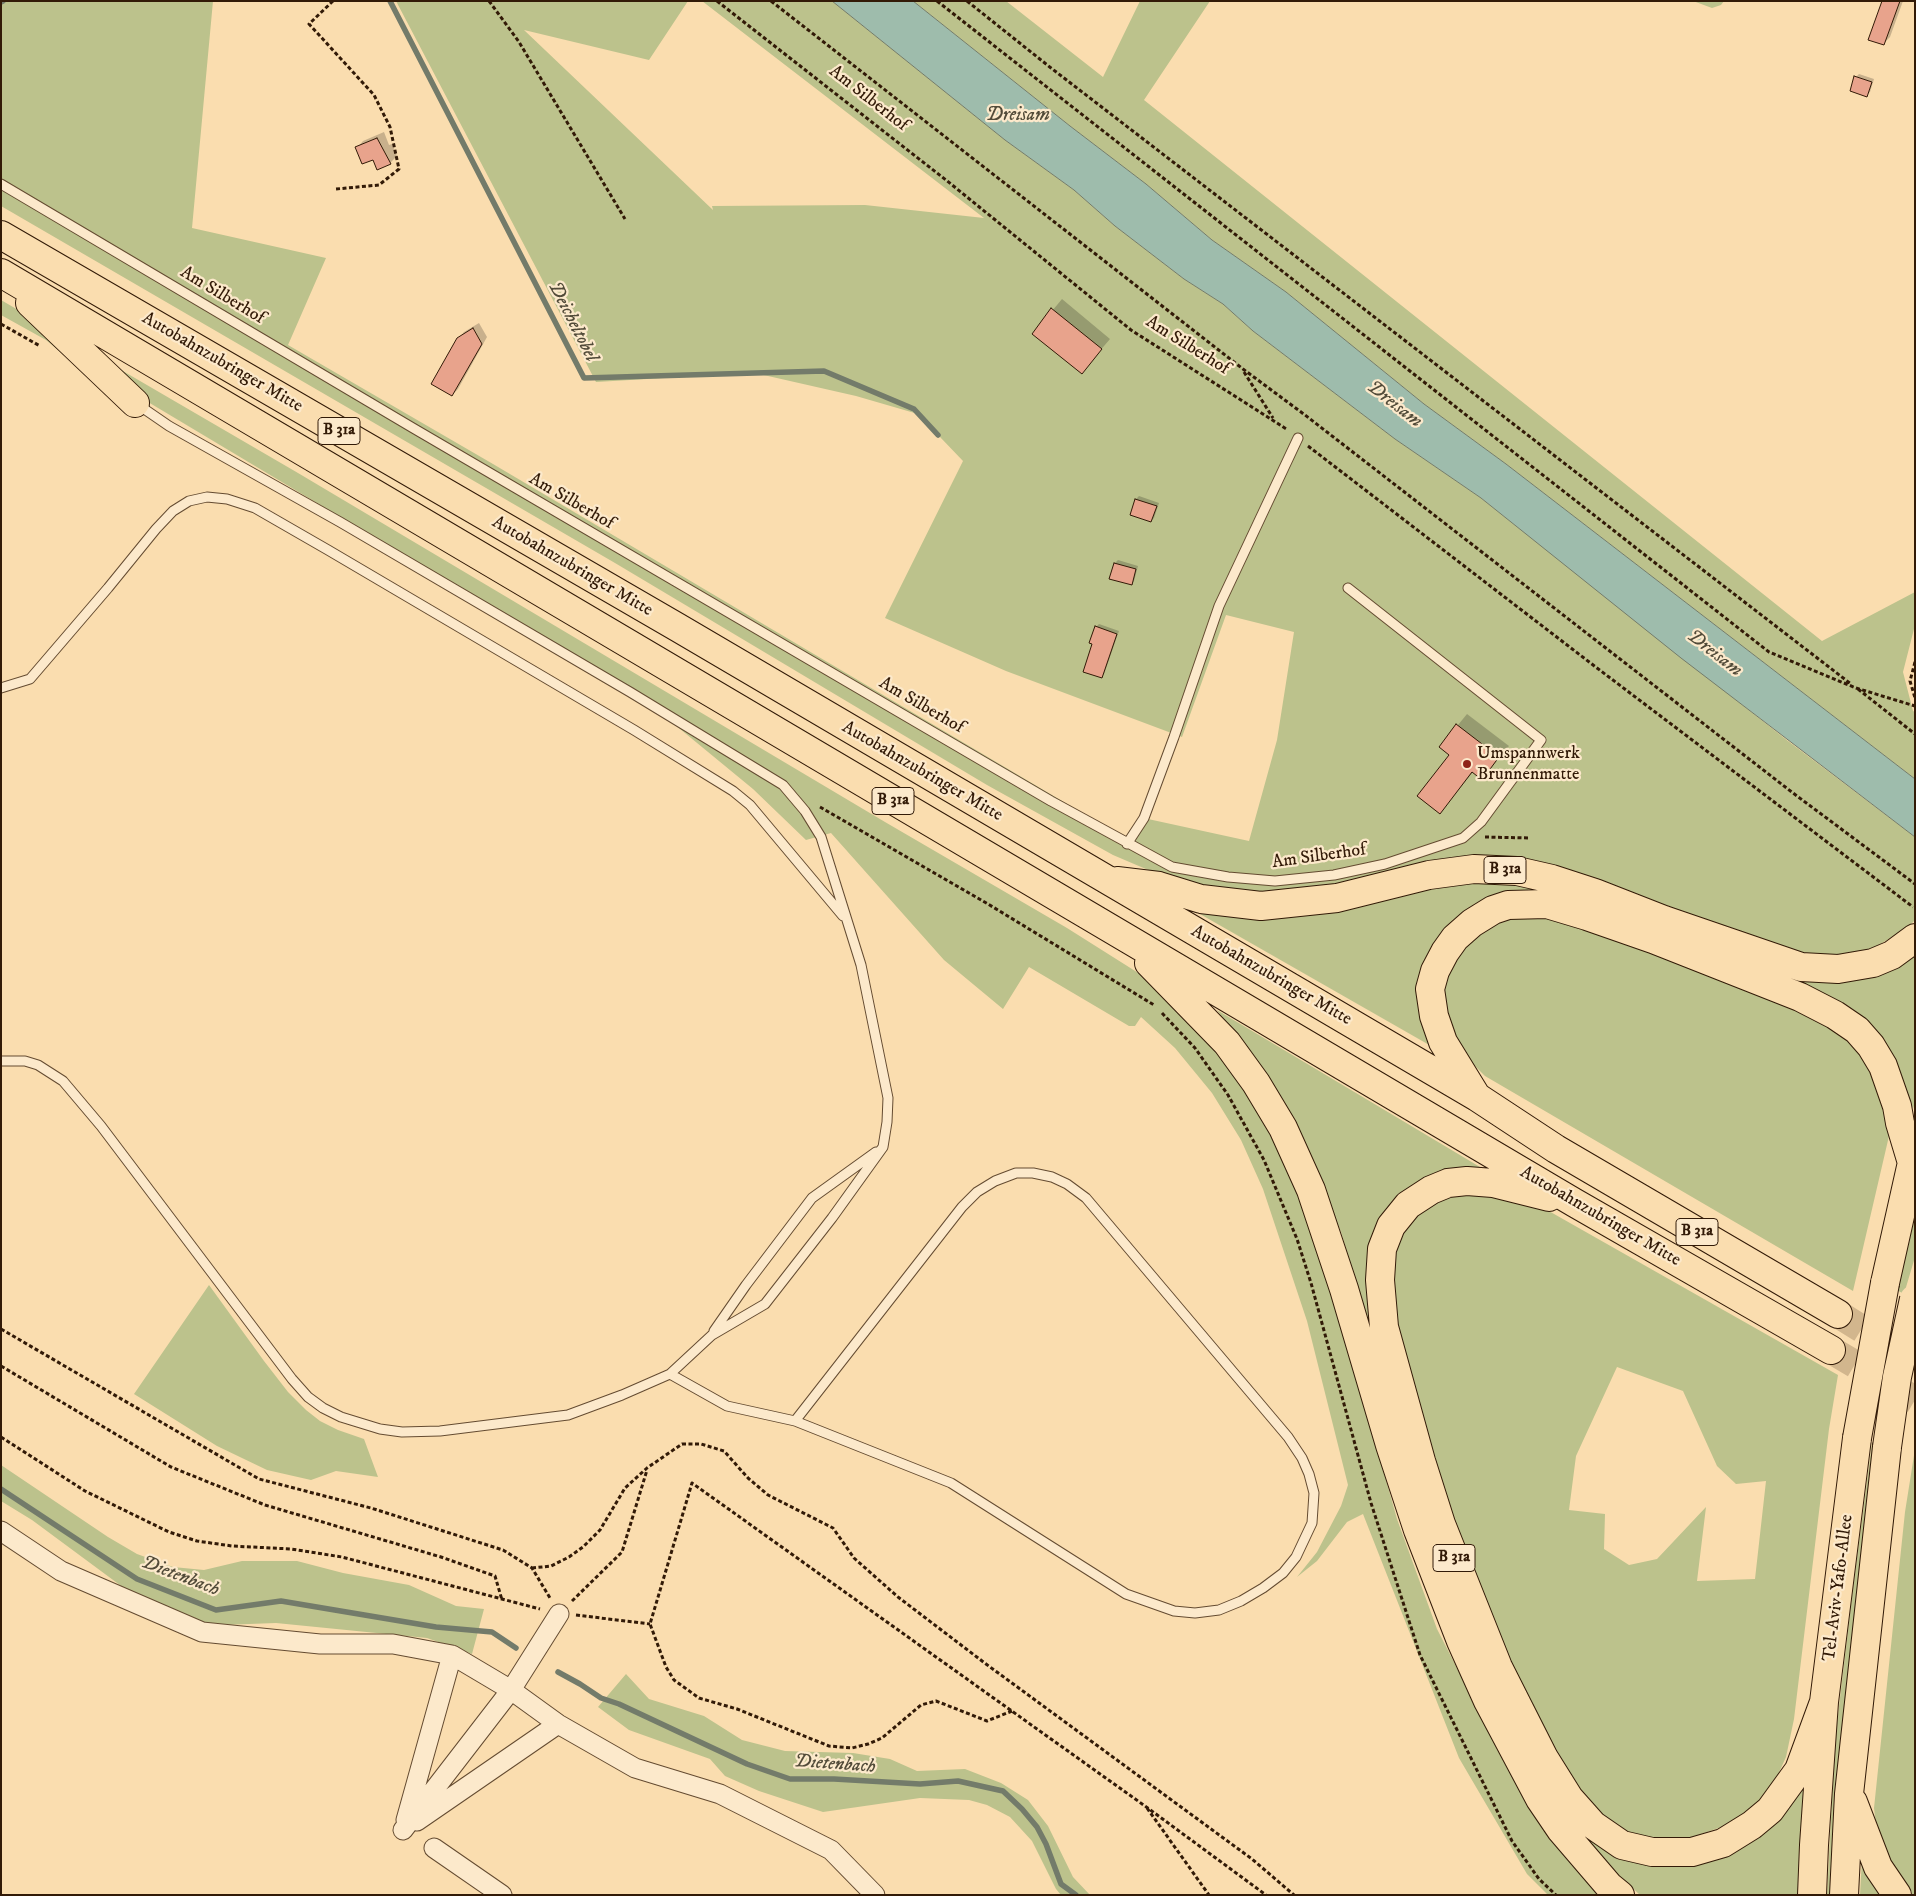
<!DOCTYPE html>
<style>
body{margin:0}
#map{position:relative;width:1916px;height:1896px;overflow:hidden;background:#faddaf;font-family:"IM FELL DW Pica",serif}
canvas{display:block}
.frame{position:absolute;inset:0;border:2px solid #321a07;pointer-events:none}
</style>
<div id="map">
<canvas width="1916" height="1896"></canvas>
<div class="frame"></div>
</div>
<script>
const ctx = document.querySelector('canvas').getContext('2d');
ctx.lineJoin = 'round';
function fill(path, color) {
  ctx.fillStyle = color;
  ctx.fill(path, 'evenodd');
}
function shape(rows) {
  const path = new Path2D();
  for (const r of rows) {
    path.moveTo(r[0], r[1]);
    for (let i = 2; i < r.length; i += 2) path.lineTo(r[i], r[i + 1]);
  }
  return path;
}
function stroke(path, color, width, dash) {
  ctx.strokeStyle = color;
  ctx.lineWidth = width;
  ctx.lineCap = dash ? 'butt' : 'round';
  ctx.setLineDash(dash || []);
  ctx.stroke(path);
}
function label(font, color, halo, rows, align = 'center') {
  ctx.font = font + ' "IM FELL DW Pica",serif';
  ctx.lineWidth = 4.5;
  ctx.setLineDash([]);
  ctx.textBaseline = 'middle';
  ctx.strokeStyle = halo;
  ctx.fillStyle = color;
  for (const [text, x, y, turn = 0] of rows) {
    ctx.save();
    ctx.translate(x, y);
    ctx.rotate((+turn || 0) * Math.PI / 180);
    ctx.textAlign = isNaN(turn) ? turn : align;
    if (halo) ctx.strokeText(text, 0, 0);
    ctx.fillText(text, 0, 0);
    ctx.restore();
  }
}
fill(shape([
 [1,1,213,1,192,228,326,258,288,345,493,464,1133,843,1148,819,1249,841,1277,740,1294,632,1226,615,1182,737,1006,671,885,618,963,461,918,414,856,396,746,371,715,375,596,382,396,1,688,1,649,60,524,30,713,210,712,206,865,205,984,218,702,1,832,1,1005,140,1074,190,1115,226,1184,279,1223,304,1253,331,1395,439,1481,498,1788,741,1915,837,1915,920,1908,927,1874,948,1856,954,1821,958,1798,955,1528,865,1360,881,1265,896,1174,881,1113,855,987,785,615,563,1,206],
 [913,1,1006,1,1103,77,1140,1,1210,1,1144,100,1822,641,1915,592,1915,625,1903,672,1913,711,1915,712,1915,779,1506,464,1424,404,1286,292,1212,240,1146,184,1070,126],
 [1693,1,1724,1,1721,5,1712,8],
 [1,300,298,473,885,822,1067,928,1151,981,1209,1035,1280,1143,1323,1255,1397,1519,1437,1629,1501,1754,1605,1895,1548,1895,1527,1874,1459,1758,1363,1514,1347,1522,1317,1561,1297,1577,1317,1552,1341,1506,1348,1485,1307,1321,1263,1189,1241,1140,1212,1093,1175,1048,1141,1017,1135,1026,1129,1026,1029,967,1003,1009,944,960,831,833,806,840,753,789,629,687,342,518,133,393,81,369,46,340,1,315],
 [1503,878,1766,964,1915,949,1915,1102,1913,1109,1897,1067,1883,1043,1569,900,1447,932,1438,1050,1186,906,1391,893],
 [1551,912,1839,1027,1870,1061,1887,1112,1889,1136,1853,1291,1485,1076,1472,1063,1459,1047,1442,998,1446,965,1492,920],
 [1217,1010,1480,1167,1459,1170,1399,1205,1378,1328,1566,1804,1677,1860,1805,1781,1803,1895,1640,1895,1599,1857,1581,1837,1435,1553,1341,1232,1315,1171,1268,1079],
 [1455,1188,1540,1206,1838,1375,1829,1429,1794,1719,1786,1757,1776,1779,1766,1795,1753,1808,1733,1823,1687,1839,1666,1840,1640,1837,1618,1829,1580,1797,1492,1630,1448,1514,1395,1335,1390,1269,1404,1226,1419,1207],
 [1617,1367,1683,1391,1717,1466,1736,1484,1766,1481,1755,1579,1697,1581,1706,1507,1657,1559,1629,1565,1604,1549,1605,1514,1569,1510,1576,1456],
 [1915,1216,1915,1257,1904,1294,1895,1289,1908,1247],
 [209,1285,264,1361,288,1392,306,1410,320,1421,338,1430,364,1439,378,1477,336,1471,311,1480,267,1470,217,1446,134,1394],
 [1872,1443,1882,1445,1836,1895,1827,1895,1835,1740,1853,1588],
 [1915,1449,1915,1895,1913,1895,1896,1876,1877,1834,1874,1808,1905,1512],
 [1,1465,108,1537,137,1554,173,1567,204,1570,242,1561,297,1561,343,1573,409,1585,456,1606,484,1609,472,1654,427,1638,276,1623,222,1625,197,1623,132,1594,32,1520,1,1501],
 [626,1674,649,1699,704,1716,742,1740,785,1751,853,1753,890,1759,917,1771,965,1769,1001,1783,1028,1800,1048,1826,1073,1877,1090,1895,1061,1895,1056,1889,1032,1841,1010,1817,987,1805,969,1800,920,1798,823,1812,759,1791,725,1776,710,1759,629,1730,598,1707],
 [1863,1840,1890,1895,1860,1895]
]), '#bcc28c');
const water = shape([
 [832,1,913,1,1070,126,1146,184,1212,240,1286,292,1424,404,1506,464,1915,779,1915,837,1681,658,1481,498,1395,439,1253,331,1223,304,1184,279,1115,226,1074,190,1005,140,832,1]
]);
fill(water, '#9ebcac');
stroke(water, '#737b6a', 1);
fill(shape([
 [1884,1,1903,1,1890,37,1883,44],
 [1859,74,1874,79,1870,92,1867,95,1856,77],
 [384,132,389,145,392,144,397,156,390,163,373,158,357,148,363,141],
 [1062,299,1110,339,1081,373,1033,334],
 [479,323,487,337,458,389,452,395,458,339,464,332],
 [1139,496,1159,503,1154,518,1151,521,1131,515,1136,499],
 [1118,560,1138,566,1134,581,1132,584,1115,563],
 [1099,624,1119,631,1104,674,1101,677,1096,627],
 [1467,714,1509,746,1482,778,1473,772,1440,812,1451,755,1440,747]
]), '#0003');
stroke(shape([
 [390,1,584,378,824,371,914,409,938,435],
 [1,2,3,1],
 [1,1489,137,1579,216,1610,281,1601,436,1627,492,1632,516,1648],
 [558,1672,580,1684,601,1698,619,1704,747,1764,790,1779,834,1779,920,1784,958,1781,1003,1791,1022,1809,1037,1827,1046,1844,1061,1884,1076,1895]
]), '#737b6a', 5.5);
const building = shape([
 [1882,1,1900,1,1884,45,1868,40,1882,1],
 [1854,76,1872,82,1867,97,1850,91,1854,76],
 [377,138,391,164,377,170,373,160,362,164,355,147,377,138],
 [1051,308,1102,349,1082,374,1032,334,1051,308],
 [473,328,482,344,452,396,431,384,457,338,473,328],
 [1135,499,1157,506,1151,522,1130,515,1135,499],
 [1114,563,1136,569,1132,585,1109,579,1114,563],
 [1095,626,1117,634,1102,678,1083,672,1092,644,1089,643,1095,626],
 [1456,724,1499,757,1482,780,1472,772,1440,814,1417,796,1449,755,1439,747,1456,724]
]);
fill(building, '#e8a38c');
stroke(building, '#321a07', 1);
stroke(shape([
 [1838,1314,1915,1362],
 [1831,1350,1915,1400]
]), '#d2b68d', 28, [28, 14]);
const service = shape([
 [1,184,413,428,1051,801,1172,867,1228,877,1275,881,1334,875,1385,864,1463,838,1481,822,1541,740,1348,588],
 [1,688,30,679,108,588,156,529,173,511,189,501,207,497,227,499,255,508,328,550,634,730,733,791,750,805,843,916],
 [1127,844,1144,818,1174,737,1219,606,1298,438],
 [1,1061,25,1061,38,1065,63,1081,101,1126,292,1379,308,1397,323,1408,341,1417,380,1429,402,1432,440,1431,568,1415,622,1395,670,1374,712,1335,765,1304,832,1218,883,1147,887,1122,888,1098,861,965,821,837,805,811,783,785,630,692,340,522,169,426,137,404],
 [714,1331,746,1285,812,1198,876,1152],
 [670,1374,727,1406,795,1421,951,1483,1126,1594,1174,1611,1195,1613,1219,1610,1241,1601,1263,1588,1283,1573,1296,1557,1312,1523,1314,1493,1309,1474,1302,1458,1288,1437,1086,1198,1067,1184,1052,1177,1033,1173,1016,1173,995,1181,977,1192,962,1207,795,1421]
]);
const minor = shape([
 [1,1531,61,1571,202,1632,320,1644,393,1644,452,1655,511,1690,558,1724,635,1768,720,1794,831,1850,875,1895],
 [406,1820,452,1655],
 [417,1821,558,1724],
 [403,1830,511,1690,559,1614],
 [434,1848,502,1895]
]);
const trunk = shape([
 [1,235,677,627,1477,1097,1556,1149,1838,1314],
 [1,273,1575,1203,1831,1350],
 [30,303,135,403],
 [1117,881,1159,886,1201,899,1261,906,1337,898,1429,875,1474,869,1517,871,1552,879,1595,893,1664,920,1801,967,1838,969,1873,963,1892,955,1915,938],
 [1149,963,1227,1043,1256,1083,1283,1128,1311,1190,1344,1289,1390,1445,1418,1530,1461,1641,1488,1701,1540,1799,1561,1830,1609,1886,1620,1895],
 [1475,1094,1443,1042,1434,1016,1430,989,1435,971,1445,952,1455,938,1472,923,1493,910,1508,905,1547,904,1587,916,1653,939,1800,997,1835,1015,1857,1030,1871,1046,1883,1066,1897,1106,1900,1123,1912,1163],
 [1549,1197,1493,1183,1467,1181,1448,1183,1431,1190,1408,1205,1391,1226,1382,1249,1380,1280,1384,1327,1421,1461,1441,1524,1498,1667,1544,1758,1569,1798,1593,1825,1622,1845,1652,1852,1692,1852,1723,1843,1752,1825,1770,1810,1799,1770,1824,1702],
 [1885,1283,1915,1149],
 [1853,1802,1878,1867,1897,1895],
 [1812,1895,1814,1845,1824,1702,1857,1438],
 [1844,1895,1849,1794,1887,1447]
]);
stroke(service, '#644b31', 11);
stroke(minor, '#644b31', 21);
stroke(trunk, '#321a07', 30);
stroke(shape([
 [333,1,309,24,374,95,390,127,399,169,379,185,336,189],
 [489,1,519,42,625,219],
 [717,1,946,180,1131,330,1288,430],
 [771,1,1243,369,1305,415,1793,793,1915,884],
 [937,1,1769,652,1856,688,1915,706],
 [967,1,1051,68,1851,684],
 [1,324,40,346],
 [1244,372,1273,418],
 [1308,446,1597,668,1913,907],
 [1915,662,1910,681,1915,698],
 [1858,689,1915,734],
 [820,807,988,904,1154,1005],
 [1485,837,1530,838],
 [1162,1013,1195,1048,1228,1095,1264,1160,1297,1239,1311,1283,1371,1503,1420,1655,1512,1841,1539,1879,1556,1895],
 [1,1329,259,1479,371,1508,503,1550,532,1568,550,1598],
 [1,1366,171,1467,265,1505,441,1557,495,1576,502,1600],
 [1,1437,85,1491,169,1532,197,1541,232,1546,291,1549,342,1557,540,1609],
 [532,1568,551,1566,569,1557,583,1547,600,1530,625,1488,647,1468,682,1444,701,1444,724,1451,748,1478,768,1495,833,1528,854,1558,898,1597,986,1664,1252,1859,1294,1895],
 [572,1601,622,1552,647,1470],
 [576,1615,650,1624],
 [1012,1711,987,1721,936,1701,921,1705,882,1738,868,1744,852,1748,829,1746,737,1709,699,1698,674,1680,666,1667,650,1624,692,1483,1145,1806,1266,1895],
 [1147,1808,1209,1895]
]), '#321a07', 3, [4, 2.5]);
stroke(service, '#fce9cb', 9);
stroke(minor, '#fce9cb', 19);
stroke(trunk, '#faddaf', 28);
const trunkBridge = shape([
 [1857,1438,1885,1283],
 [1887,1447,1897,1377,1914,1299]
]);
stroke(trunkBridge, '#321a07', 30, []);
stroke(trunkBridge, '#faddaf', 28);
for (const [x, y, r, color] of [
 [1467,764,5,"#8f2418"]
]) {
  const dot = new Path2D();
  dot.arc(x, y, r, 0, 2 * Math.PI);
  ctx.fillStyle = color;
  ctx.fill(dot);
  stroke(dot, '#fce9cb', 2);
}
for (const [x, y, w] of [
 [339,431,42],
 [893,801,42],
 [1505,870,42],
 [1697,1232,42],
 [1454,1558,42]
]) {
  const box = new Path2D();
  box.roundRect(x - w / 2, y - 13.5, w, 27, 4);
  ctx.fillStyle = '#fce9cb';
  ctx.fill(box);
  stroke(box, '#321a07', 1);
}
label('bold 16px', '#321a07', null, [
 ["B 31a",339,431],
 ["B 31a",893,801],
 ["B 31a",1505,870],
 ["B 31a",1697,1232],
 ["B 31a",1454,1558]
]);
label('18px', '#321a07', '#fce9cb', [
 ["Am Silberhof",868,99,38],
 ["Am Silberhof",222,296,31],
 ["Am Silberhof",1187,346,32],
 ["Autobahnzubringer Mitte",222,363,30],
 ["Am Silberhof",571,502,30],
 ["Autobahnzubringer Mitte",572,567,30],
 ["Am Silberhof",921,706,30],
 ["Autobahnzubringer Mitte",922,772,30],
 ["Am Silberhof",1319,857,-8],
 ["Autobahnzubringer Mitte",1271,976,30],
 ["Autobahnzubringer Mitte",1600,1217,30],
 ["Tel-Aviv-Yafo-Allee",1839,1588,-83]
]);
label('18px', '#321a07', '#fce9cb', [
 ["Umspannwerk",1477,754],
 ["Brunnenmatte",1477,775]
], 'left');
label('italic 19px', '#524b39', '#fce9cb', [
 ["Dreisam",1018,116],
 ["Deicheltobel",572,322,63],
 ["Dreisam",1394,405,38],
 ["Dreisam",1714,654,38],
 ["Dietenbach",180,1577,21],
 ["Dietenbach",835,1765,4]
]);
</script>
